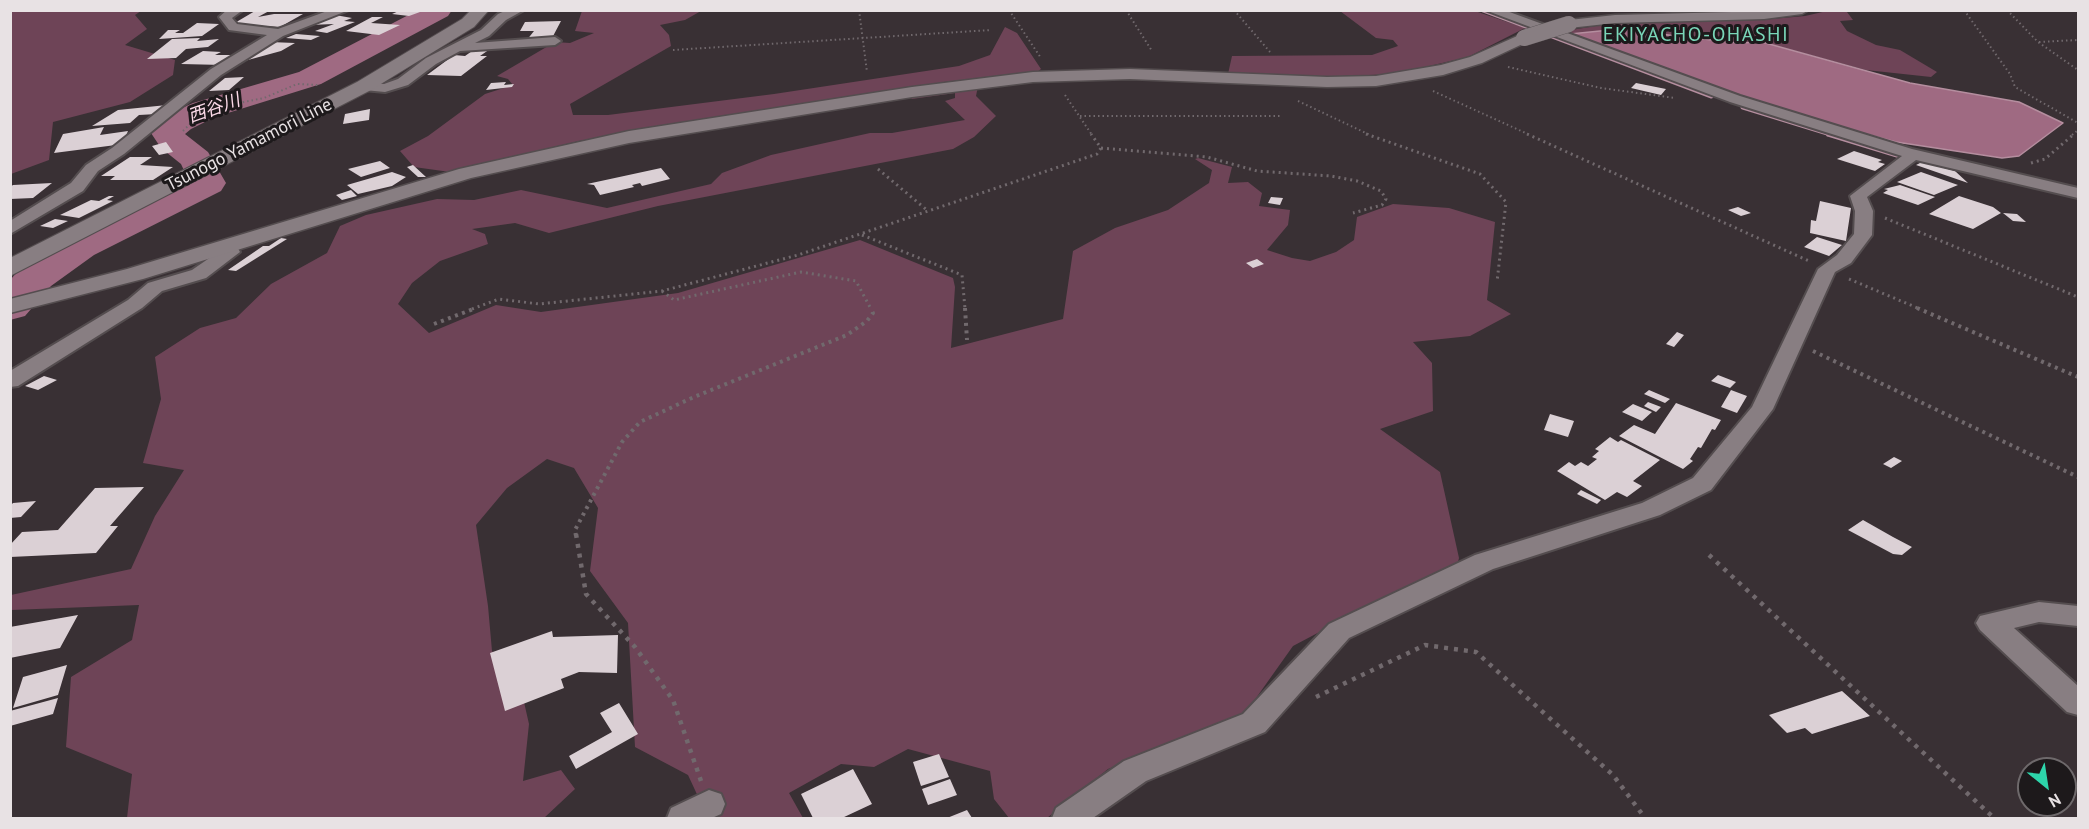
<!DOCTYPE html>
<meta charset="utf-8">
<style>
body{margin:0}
#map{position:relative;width:2089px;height:829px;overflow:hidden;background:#393034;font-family:"PT Sans",sans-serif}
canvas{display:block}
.frame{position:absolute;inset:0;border:12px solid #e8e2e4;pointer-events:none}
.north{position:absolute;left:2017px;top:757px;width:60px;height:60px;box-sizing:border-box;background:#1d191b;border:2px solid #6e696b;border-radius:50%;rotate:150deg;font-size:16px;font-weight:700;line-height:24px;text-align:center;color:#e8e2e4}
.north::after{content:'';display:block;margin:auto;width:21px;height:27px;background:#2dd5ab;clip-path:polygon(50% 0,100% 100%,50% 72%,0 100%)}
</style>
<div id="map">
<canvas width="2089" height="829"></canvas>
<div class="frame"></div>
<div class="north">N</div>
</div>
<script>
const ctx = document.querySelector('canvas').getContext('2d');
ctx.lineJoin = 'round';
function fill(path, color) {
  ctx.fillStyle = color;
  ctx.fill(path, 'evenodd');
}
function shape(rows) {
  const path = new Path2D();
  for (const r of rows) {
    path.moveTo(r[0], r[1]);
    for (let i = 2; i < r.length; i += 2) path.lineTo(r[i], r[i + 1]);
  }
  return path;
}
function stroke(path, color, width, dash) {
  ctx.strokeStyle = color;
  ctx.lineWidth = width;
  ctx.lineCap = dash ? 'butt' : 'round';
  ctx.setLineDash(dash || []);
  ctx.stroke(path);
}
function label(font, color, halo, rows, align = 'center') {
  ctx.font = font + ' "PT Sans","Noto Sans JP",sans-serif';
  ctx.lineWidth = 6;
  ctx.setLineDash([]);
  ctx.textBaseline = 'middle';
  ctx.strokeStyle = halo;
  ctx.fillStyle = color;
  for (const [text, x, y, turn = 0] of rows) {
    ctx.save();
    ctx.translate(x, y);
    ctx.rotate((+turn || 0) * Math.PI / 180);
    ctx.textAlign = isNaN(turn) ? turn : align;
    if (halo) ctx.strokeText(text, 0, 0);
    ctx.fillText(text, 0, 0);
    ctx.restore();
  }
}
fill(shape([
 [11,11,141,11,135,15,147,29,125,45,175,60,173,75,130,102,53,122,49,160,11,174],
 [582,11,701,11,685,20,660,25,669,35,671,46,570,104,573,115,608,115,774,94,959,66,990,55,1005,27,1017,33,1041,69,1037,72,944,82,579,141,450,172,414,167,400,151,428,136,485,94,513,85,508,79,497,76,555,42,570,43,594,33,575,31],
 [1340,11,1475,11,1525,28,1468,57,1395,74,1318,77,1228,74,1232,56,1372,55,1398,46,1393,40,1376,38],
 [1827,11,1847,12,1853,20,1840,21,1847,31,1876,45,1900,50,1937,72,1931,77,1866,70,1762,42,1738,43,1660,34,1643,28,1570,34,1571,30,1602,25,1644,21,1760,20,1805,16],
 [978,86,976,96,996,116,974,137,953,149,658,206,549,233,515,223,472,229,485,234,488,244,440,261,412,283,398,304,429,333,496,305,541,312,678,293,860,240,953,278,955,287,951,348,1063,319,1073,251,1115,228,1168,210,1209,183,1212,170,1195,159,1198,158,1232,167,1228,183,1248,182,1262,193,1259,206,1290,210,1288,225,1267,250,1292,258,1310,261,1336,252,1354,240,1357,217,1393,204,1449,208,1495,222,1487,300,1511,314,1470,336,1413,342,1432,363,1433,411,1380,429,1440,472,1459,558,1456,570,1329,627,1293,646,1244,715,1108,769,1047,818,1009,818,994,799,990,771,908,749,874,767,841,764,789,793,803,818,708,818,688,775,635,747,628,623,590,571,598,508,574,468,547,459,507,488,476,525,488,606,492,651,521,689,529,724,523,781,561,770,575,789,544,818,127,818,132,774,66,747,71,677,132,640,139,605,11,610,11,595,131,569,155,516,184,470,143,463,161,399,155,357,200,328,236,318,271,284,327,253,340,226,366,215,437,199,474,200,521,190,607,208,711,184,722,173,771,155,870,133,892,133,965,120,945,101,955,98,955,93,912,99,910,97]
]), '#6e4457');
const water = shape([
 [1622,25,1643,28,1660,34,1738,43,1762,42,1910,83,2019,102,2063,123,2019,156,2002,158,1896,142,1827,124,1738,96,1570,34,1620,29,1622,25]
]);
fill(water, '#9f6a82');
stroke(water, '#b58e9f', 1.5);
stroke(shape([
 [1483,10,1711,96],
 [1743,107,1834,135]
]), '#b58e9f', 5);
stroke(shape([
 [1829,134,1911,159]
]), '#b58e9f', 6);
fill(shape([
 [418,10,452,10,448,16,321,84,215,117,191,129,185,134,208,152,226,183,221,191,94,255,51,286,25,316,10,320,10,280,21,268,66,239,188,179,181,164,161,148,151,133,167,115,193,103,299,72,418,10]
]), '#9f6a82');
fill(shape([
 [401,10,419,10,420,12,409,16,392,14],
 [255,11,269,11,258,17,274,14,303,14,280,27,233,24],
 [335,15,352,18,344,21,355,22,327,33,315,31,334,24,309,25],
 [372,17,383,17,371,23,400,25,379,35,346,31],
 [561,21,551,40,526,41,534,31,520,31,525,22],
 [197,23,219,24,202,36,159,39,168,30,180,30,175,33,183,33],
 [296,34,320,36,311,40,286,38],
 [200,38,197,41,219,39,208,47,186,49,176,58,147,59,172,39],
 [270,42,295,43,281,51,237,63],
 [475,49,490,49,480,56,487,56,461,76,427,75,454,55,465,56],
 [203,51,221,52,215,55,238,55,223,65,181,64],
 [244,77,229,90,209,91,225,78],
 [506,82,504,85,514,84,512,87,486,90,491,83],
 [1636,83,1666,89,1661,95,1631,88],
 [167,105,157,114,139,115,130,123,92,126,118,110],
 [370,109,369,120,343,124,345,114],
 [104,127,100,135,128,131,125,138,116,145,54,153,63,134],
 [166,142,173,152,159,155,152,146],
 [1854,151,1882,160,1878,162,1885,164,1875,171,1837,159],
 [130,157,152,157,140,165,173,167,153,180,110,180,115,176,101,176],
 [380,161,390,168,361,177,348,169],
 [1922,162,1955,171,1968,183,1916,165],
 [413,165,426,177,418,177,407,167],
 [661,168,670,179,642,186,640,183,632,185,634,187,600,195,594,185,587,184],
 [392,172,406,177,392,186,358,194,347,185],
 [1921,172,1958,185,1934,195,1897,182],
 [52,183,33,198,10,199,10,187,13,185],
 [1900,185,1935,197,1918,205,1883,193,1888,190,1884,189],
 [351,190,357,196,342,200,336,195],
 [109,196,114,196,107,200,113,201,79,218,60,215,91,200,99,201],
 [1959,196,1993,207,2001,213,1973,229,1929,214],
 [1271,197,1283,198,1280,205,1268,203],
 [1820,201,1851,208,1846,241,1810,233,1811,220,1816,221],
 [1738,207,1751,213,1741,216,1728,210],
 [2003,213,2017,214,2026,222,2013,221],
 [55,219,68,221,53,228,40,226],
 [1817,237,1842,245,1829,256,1804,247],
 [281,238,287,239,236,271,228,270,263,246,269,246],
 [1257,259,1264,264,1253,268,1246,263],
 [1677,332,1684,335,1674,347,1666,344],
 [1718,375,1736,382,1730,388,1711,381],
 [44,376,57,380,38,390,25,386],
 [1649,390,1670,399,1665,403,1644,394],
 [1731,390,1747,396,1737,413,1721,407],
 [1648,402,1661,407,1656,412,1644,406],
 [1676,403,1721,420,1715,430,1712,429,1701,448,1698,447,1690,459,1693,461,1683,469,1619,436,1634,425,1655,434],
 [1633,404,1652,412,1642,421,1622,412],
 [1550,414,1574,421,1568,437,1544,430],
 [1610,437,1618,442,1621,440,1660,460,1633,481,1642,486,1627,497,1617,492,1605,500,1557,471,1569,462,1575,466,1581,462,1588,466,1597,459,1592,457,1599,451,1595,449],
 [1894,457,1902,461,1891,468,1883,464],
 [144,487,110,526,118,526,96,553,10,557,10,545,22,532,58,530,95,488],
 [1581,490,1601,500,1597,504,1577,494],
 [36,501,21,517,10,518,10,506,13,503],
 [1863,520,1893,537,1912,547,1902,555,1893,554,1848,530],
 [78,615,60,648,10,658,10,627],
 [552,631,553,637,618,635,617,673,579,672,561,679,564,688,505,711,490,653],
 [67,665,58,695,13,708,23,677],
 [1842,691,1870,716,1812,734,1805,728,1787,733,1769,715],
 [58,698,53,714,10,726,10,711],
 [619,703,638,734,576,769,569,756,612,732,600,713],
 [939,754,949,777,921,786,913,762],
 [853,769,872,804,842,818,813,818,801,794],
 [950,779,957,795,928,805,922,789],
 [967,810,972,818,947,818]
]), '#dbd0d5');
const minor = shape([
 [227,10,243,10,232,18,237,24,278,29,330,10,349,10,283,36,221,75,124,154,98,171,83,191,10,234,10,221,71,183,86,165,112,148,211,69,267,35,229,30,219,17,227,10],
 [507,10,524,10,506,20,489,36,475,43,555,37,561,41,555,45,460,51,436,64,408,85,385,92,364,90,357,86,364,82,384,84,398,79,426,58,481,30,498,14,507,10],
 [1485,10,1504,10,1740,96,1912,149,2078,188,2078,198,1916,160,1867,197,1873,211,1872,235,1851,263,1835,272,1773,409,1711,490,1660,515,1493,569,1349,638,1265,732,1146,781,1093,818,1052,818,1056,808,1124,761,1243,714,1329,624,1475,555,1642,503,1693,478,1752,407,1818,269,1837,255,1854,234,1855,211,1850,196,1902,156,1730,102,1485,10],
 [228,240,234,241,240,252,206,278,162,291,142,308,18,386,10,387,10,371,128,300,148,283,192,270,221,250,219,245,228,240],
 [2039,602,2078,606,2078,626,2039,622,2014,628,2078,686,2078,715,2067,712,1980,630,1976,623,1980,616,2039,602],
 [709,790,721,794,725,804,721,814,712,818,667,818,671,808,709,790]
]);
const tertiary = shape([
 [1809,10,1802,14,1764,19,1615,23,1569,28,1562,24,1569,20,1615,15,1809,10],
 [1524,33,1529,35,1532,38,1529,41,1482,63,1443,75,1376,86,1327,87,1130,79,1033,82,912,97,629,143,471,178,143,279,10,313,10,299,127,269,459,169,629,131,912,87,1033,72,1130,69,1327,77,1376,76,1441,65,1470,57,1524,33]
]);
const secondary = shape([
 [471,10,489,10,474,27,371,90,10,276,10,258,357,82,462,19,471,10]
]);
stroke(minor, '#544d4f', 4);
stroke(tertiary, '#544d4f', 3);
stroke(secondary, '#544d4f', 2);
stroke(shape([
 [859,10,867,72],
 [1009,10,1041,58],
 [1126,10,1152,51],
 [1234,10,1270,52],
 [1964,10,2010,74,2015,87,2078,123],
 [2007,10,2038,42,2078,70],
 [2039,42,2078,40],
 [673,50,991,30],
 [1508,67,1601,88,1675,98],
 [1433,91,1530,135],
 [1065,95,1092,135],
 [1298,101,1370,135],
 [1080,116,1282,116],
 [183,131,194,120,234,104,264,98,297,84,318,85],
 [2072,135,2078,130]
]), '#71696d', 2, [1.5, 3]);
stroke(shape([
 [1366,134,1480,174,1506,202,1497,282],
 [1527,134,1809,261],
 [1101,148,1207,157,1257,171,1331,176,1357,181,1381,191,1386,199,1382,205,1353,213],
 [2031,163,2045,159,2074,134],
 [878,169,928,211],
 [1885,218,2078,297],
 [862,235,962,275,965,309],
 [1849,279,1920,309],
 [662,291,674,300,801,272,856,281,871,309],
 [472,309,499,299,539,304,662,291,798,255,1097,154,1101,148,1091,134]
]), '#71696d', 3, [2, 4]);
stroke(shape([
 [965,308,967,340],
 [1917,308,2078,377],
 [434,324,476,308],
 [1813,351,2078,477],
 [576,536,575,530,622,442,640,422,694,397,847,335,867,321,873,313,870,308]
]), '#71696d', 4, [3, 4.5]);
stroke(shape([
 [576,534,586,594,635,647,673,700,701,781],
 [1709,555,1994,818],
 [1316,697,1425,645,1476,652,1613,775,1645,818]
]), '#71696d', 4.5, [4, 6]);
fill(minor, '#887e82');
fill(tertiary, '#887e82');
fill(secondary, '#887e82');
const tertiaryBridge = shape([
 [1524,38,1569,24]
]);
stroke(tertiaryBridge, '#544d4f', 17, []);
stroke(tertiaryBridge, '#887e82', 16);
label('italic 18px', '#fad9e7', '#1d191b', [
 ["西谷川",214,109,-20]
]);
label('18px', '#e8e2e4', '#1d191b', [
 ["Tsunogo Yamamori Line",249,145,-27]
]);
ctx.letterSpacing = '1.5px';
label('20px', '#79d6b8', '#1d191b', [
 ["EKIYACHO-OHASHI",1696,35]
]);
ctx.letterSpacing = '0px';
</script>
